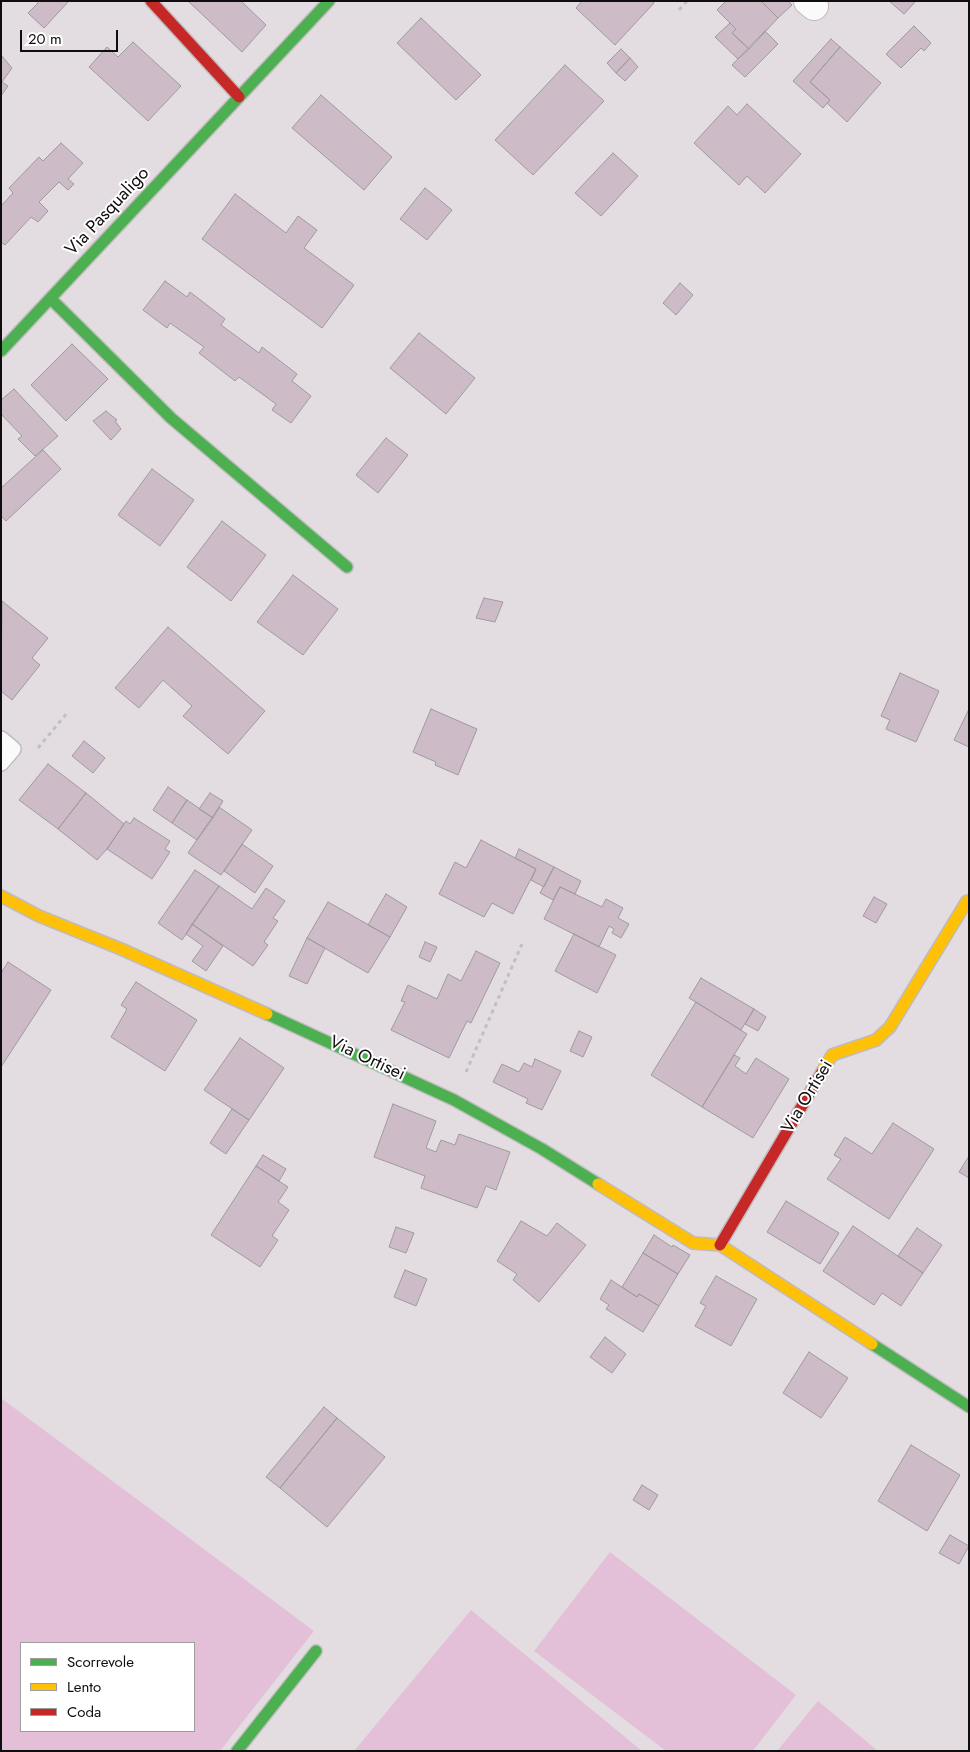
<!DOCTYPE html>
<style>
body{margin:0}
#map{position:relative;width:970px;height:1752px;overflow:hidden;background:#e3dde1;font-family:Jost,sans-serif}
canvas{display:block}
.frame{position:absolute;inset:0;border:2px solid #100d0f;pointer-events:none}
.legend{position:absolute;left:20px;top:1642px;width:175px;height:90px;box-sizing:border-box;background:#fff;border:1px solid #9f9e9f;margin:0;padding:6px 9px;list-style:none;font-size:15px;color:#100d0f}
.legend li{display:flex;align-items:center;gap:10px;height:25px}
.legend b{width:25px;border:1px solid #9f9e9f}
.scale{position:absolute;left:20px;top:30px;width:98px;height:22px;box-sizing:border-box;border:2px solid #100d0f;border-top:0;padding-left:6px;font-size:15px;line-height:18px;white-space:nowrap;color:#100d0f;-webkit-text-stroke:4px #fff;paint-order:stroke}
</style>
<div id="map">
<canvas width="970" height="1752"></canvas>
<div class="frame"></div>
<ul class="legend">
<li><b style="height:6px;background:#4caf50"></b>Scorrevole</li>
<li><b style="height:6px;background:#ffc107"></b>Lento</li>
<li><b style="height:6px;background:#c62828"></b>Coda</li>
</ul>
<div class="scale">20 m</div>
</div>
<script>
const ctx = document.querySelector('canvas').getContext('2d');
ctx.lineJoin = 'round';
function fill(path, color) {
  ctx.fillStyle = color;
  ctx.fill(path, 'evenodd');
}
function shape(rows) {
  const path = new Path2D();
  for (const r of rows) {
    path.moveTo(r[0], r[1]);
    for (let i = 2; i < r.length; i += 2) path.lineTo(r[i], r[i + 1]);
  }
  return path;
}
function stroke(path, color, width, dash) {
  ctx.strokeStyle = color;
  ctx.lineWidth = width;
  ctx.lineCap = dash ? 'butt' : 'round';
  ctx.setLineDash(dash || []);
  ctx.stroke(path);
}
function label(font, color, halo, rows, align = 'center') {
  ctx.font = font + ' Jost,sans-serif';
  ctx.lineWidth = 4;
  ctx.setLineDash([]);
  ctx.textBaseline = 'middle';
  ctx.strokeStyle = halo;
  ctx.fillStyle = color;
  for (const [text, x, y, turn = 0] of rows) {
    ctx.save();
    ctx.translate(x, y);
    ctx.rotate((+turn || 0) * Math.PI / 180);
    ctx.textAlign = isNaN(turn) ? turn : align;
    if (halo) ctx.strokeText(text, 0, 0);
    ctx.fillText(text, 0, 0);
    ctx.restore();
  }
}
fill(shape([
 [1,1398,314,1631,220,1751,1,1751],
 [21,1643,194,1643,194,1731,21,1731],
 [610,1552,796,1695,753,1751,666,1751,534,1651],
 [471,1610,642,1751,354,1751],
 [818,1701,878,1751,777,1751]
]), '#e4c0d8');
const building = shape([
 [37,1,69,1,44,28,28,13,38,3,37,1],
 [188,1,241,1,266,25,242,52,188,1],
 [582,1,652,1,654,3,615,45,576,8,582,1],
 [726,1,761,1,778,18,749,49,732,33,736,29,717,10,726,1],
 [763,1,788,1,792,5,778,18,762,2,763,1],
 [889,1,916,1,904,14,889,1],
 [421,18,481,75,456,100,397,43,421,18],
 [730,23,736,29,732,33,749,49,738,59,715,37,730,23],
 [914,26,931,43,924,51,921,48,901,68,886,54,914,26],
 [765,31,778,44,745,77,732,65,765,31],
 [831,39,840,47,810,82,830,100,823,108,793,81,831,39],
 [133,42,181,86,148,121,89,67,107,47,118,57,133,42],
 [840,47,881,83,847,122,827,103,830,100,810,82,840,47],
 [621,49,630,58,616,73,607,63,621,49],
 [1,55,12,68,2,82,8,86,1,96,1,55],
 [630,58,638,67,625,81,616,73,630,58],
 [565,65,604,101,533,175,495,140,565,65],
 [321,95,392,157,364,190,292,128,321,95],
 [747,104,801,154,765,193,747,176,739,185,694,143,728,106,737,115,747,104],
 [61,143,83,163,68,179,74,184,68,190,59,182,39,202,48,211,38,222,31,217,5,245,1,242,1,206,13,193,9,188,39,157,43,161,61,143],
 [613,153,638,176,601,216,575,193,613,153],
 [425,188,452,210,427,240,400,219,425,188],
 [235,194,286,233,298,216,317,230,304,248,354,285,322,328,202,239,235,194],
 [165,281,187,297,190,292,225,319,221,325,259,353,262,347,297,374,292,381,311,396,291,423,272,410,276,404,239,377,235,381,199,353,204,347,170,323,167,328,143,310,165,281],
 [680,283,693,295,676,315,663,303,680,283],
 [419,333,475,378,446,414,390,368,419,333],
 [72,344,108,379,66,421,31,385,72,344],
 [14,389,58,436,35,456,18,439,22,436,1,414,1,400,14,389],
 [106,411,117,420,115,421,121,429,111,440,93,421,106,411],
 [386,438,408,455,378,493,356,475,386,438],
 [43,450,61,469,6,521,1,516,1,488,43,450],
 [152,469,194,500,160,546,118,515,152,469],
 [222,521,266,555,231,601,187,567,222,521],
 [293,575,338,609,303,655,257,622,293,575],
 [484,598,503,602,495,622,476,618,484,598],
 [2,601,48,638,32,658,40,665,12,700,1,691,2,601],
 [168,627,265,711,228,754,183,716,192,706,163,680,139,708,115,688,168,627],
 [900,673,939,691,916,742,886,729,890,720,881,716,900,673],
 [431,709,477,729,458,775,435,765,436,762,413,752,431,709],
 [969,709,969,747,954,740,969,709],
 [84,741,105,758,93,773,72,756,84,741],
 [48,764,86,793,58,829,19,800,48,764],
 [168,787,187,800,172,823,153,810,168,787],
 [86,793,124,824,107,849,97,860,58,829,86,793],
 [210,793,223,801,213,818,199,809,210,793],
 [187,800,213,818,197,840,172,823,187,800],
 [219,807,252,830,221,875,188,853,219,807],
 [134,818,170,841,165,849,170,852,152,879,107,849,126,821,130,824,134,818],
 [481,840,536,869,513,914,492,903,484,917,439,894,455,862,466,868,481,840],
 [242,844,273,866,255,893,224,871,242,844],
 [519,849,554,867,544,887,531,880,536,869,515,858,519,849],
 [554,867,581,881,575,894,560,887,553,900,540,893,554,867],
 [195,870,219,886,182,940,158,923,195,870],
 [219,886,252,909,266,888,285,901,273,918,278,921,264,942,268,945,253,966,192,924,219,886],
 [560,887,602,907,606,899,623,908,618,918,629,924,621,938,612,933,614,929,609,926,599,947,544,919,560,887],
 [386,894,407,907,390,937,368,925,386,894],
 [874,897,887,904,876,923,863,916,874,897],
 [328,902,390,937,368,973,307,938,328,902],
 [192,924,223,946,206,971,192,961,203,946,186,934,192,924],
 [574,934,616,955,597,993,555,971,574,934],
 [307,938,325,948,307,984,289,976,307,938],
 [425,942,437,947,430,962,419,957,425,942],
 [476,951,500,963,471,1023,467,1021,449,1058,391,1030,405,1002,401,1001,408,985,437,999,448,974,461,981,476,951],
 [8,962,51,990,1,1067,1,973,8,962],
 [701,978,754,1009,741,1030,689,998,701,978],
 [136,982,197,1020,165,1071,111,1037,127,1009,121,1005,136,982],
 [696,1002,747,1034,702,1107,651,1075,696,1002],
 [754,1009,766,1017,758,1031,745,1024,754,1009],
 [579,1031,592,1037,583,1057,570,1051,579,1031],
 [240,1038,284,1068,249,1120,204,1090,240,1038],
 [734,1055,740,1058,735,1066,746,1074,756,1058,789,1079,753,1138,702,1107,734,1055],
 [535,1059,561,1071,542,1110,526,1103,528,1099,493,1082,502,1064,519,1072,524,1063,532,1067,535,1059],
 [393,1104,436,1121,426,1148,436,1152,441,1140,455,1145,459,1134,510,1152,496,1190,486,1186,477,1208,421,1188,425,1176,374,1157,393,1104],
 [232,1109,249,1120,226,1154,210,1143,232,1109],
 [893,1123,934,1149,889,1219,827,1179,841,1159,834,1155,845,1137,872,1154,893,1123],
 [263,1155,286,1169,279,1181,256,1166,263,1155],
 [969,1156,969,1178,959,1172,969,1156],
 [256,1166,288,1187,278,1202,289,1210,272,1236,278,1240,260,1267,211,1235,256,1166],
 [786,1201,839,1233,820,1264,767,1232,786,1201],
 [521,1221,547,1236,557,1223,586,1245,539,1302,513,1280,517,1274,497,1261,521,1221],
 [853,1226,923,1273,901,1306,882,1293,874,1305,823,1271,853,1226],
 [396,1227,414,1233,406,1253,389,1247,396,1227],
 [917,1228,942,1245,923,1273,898,1256,917,1228],
 [654,1235,672,1247,673,1245,690,1255,678,1274,643,1253,654,1235],
 [643,1253,678,1274,659,1306,639,1294,637,1297,622,1287,643,1253],
 [405,1270,427,1279,416,1306,394,1297,405,1270],
 [716,1276,757,1299,731,1346,695,1326,706,1306,700,1303,716,1276],
 [611,1280,637,1297,639,1294,659,1306,643,1332,606,1309,609,1305,600,1299,611,1280],
 [605,1337,626,1354,612,1373,590,1357,605,1337],
 [809,1352,848,1378,821,1418,783,1393,809,1352],
 [324,1407,337,1418,280,1488,266,1477,324,1407],
 [337,1418,385,1457,327,1527,280,1488,337,1418],
 [911,1445,960,1475,927,1531,878,1501,911,1445],
 [642,1485,658,1495,649,1510,633,1500,642,1485],
 [950,1535,969,1546,959,1564,939,1553,950,1535]
]);
fill(building, '#cdbcc8');
stroke(building, '#9e9a9c', 1);
const lane = shape([
 [1,739,13,749,1,763]
]);
const street = shape([
 [808,1,814,6]
]);
const fast = shape([
 [51,299,171,418,347,567],
 [1,351,329,1],
 [267,1014,454,1100,542,1149,598,1184],
 [872,1344,969,1407],
 [237,1751,316,1651]
]);
const slow = shape([
 [1,896,39,916,121,949,267,1014],
 [822,1072,832,1055,876,1040,890,1027,967,901],
 [598,1184,693,1243,720,1245,872,1344]
]);
const jam = shape([
 [151,1,239,97],
 [720,1245,822,1072]
]);
stroke(lane, '#bfbbbe', 18);
stroke(street, '#bfbbbe', 30);
stroke(fast, '#bfbbbe', 14);
stroke(slow, '#bfbbbe', 14);
stroke(jam, '#bfbbbe', 14);
stroke(shape([
 [679,10,687,1],
 [38,748,67,713],
 [466,1072,522,944]
]), '#c1bfc0', 3, [4, 4]);
stroke(lane, '#fbfafa', 15);
stroke(street, '#fbfafa', 28);
stroke(fast, '#4caf50', 11);
stroke(slow, '#ffc107', 11);
stroke(jam, '#c62828', 11);
label('18px', '#100d0f', '#fff', [
 ["Via Pasqualigo",108,212,-47],
 ["Via Ortisei",367,1059,25],
 ["Via Ortisei",808,1097,-59]
]);
</script>
